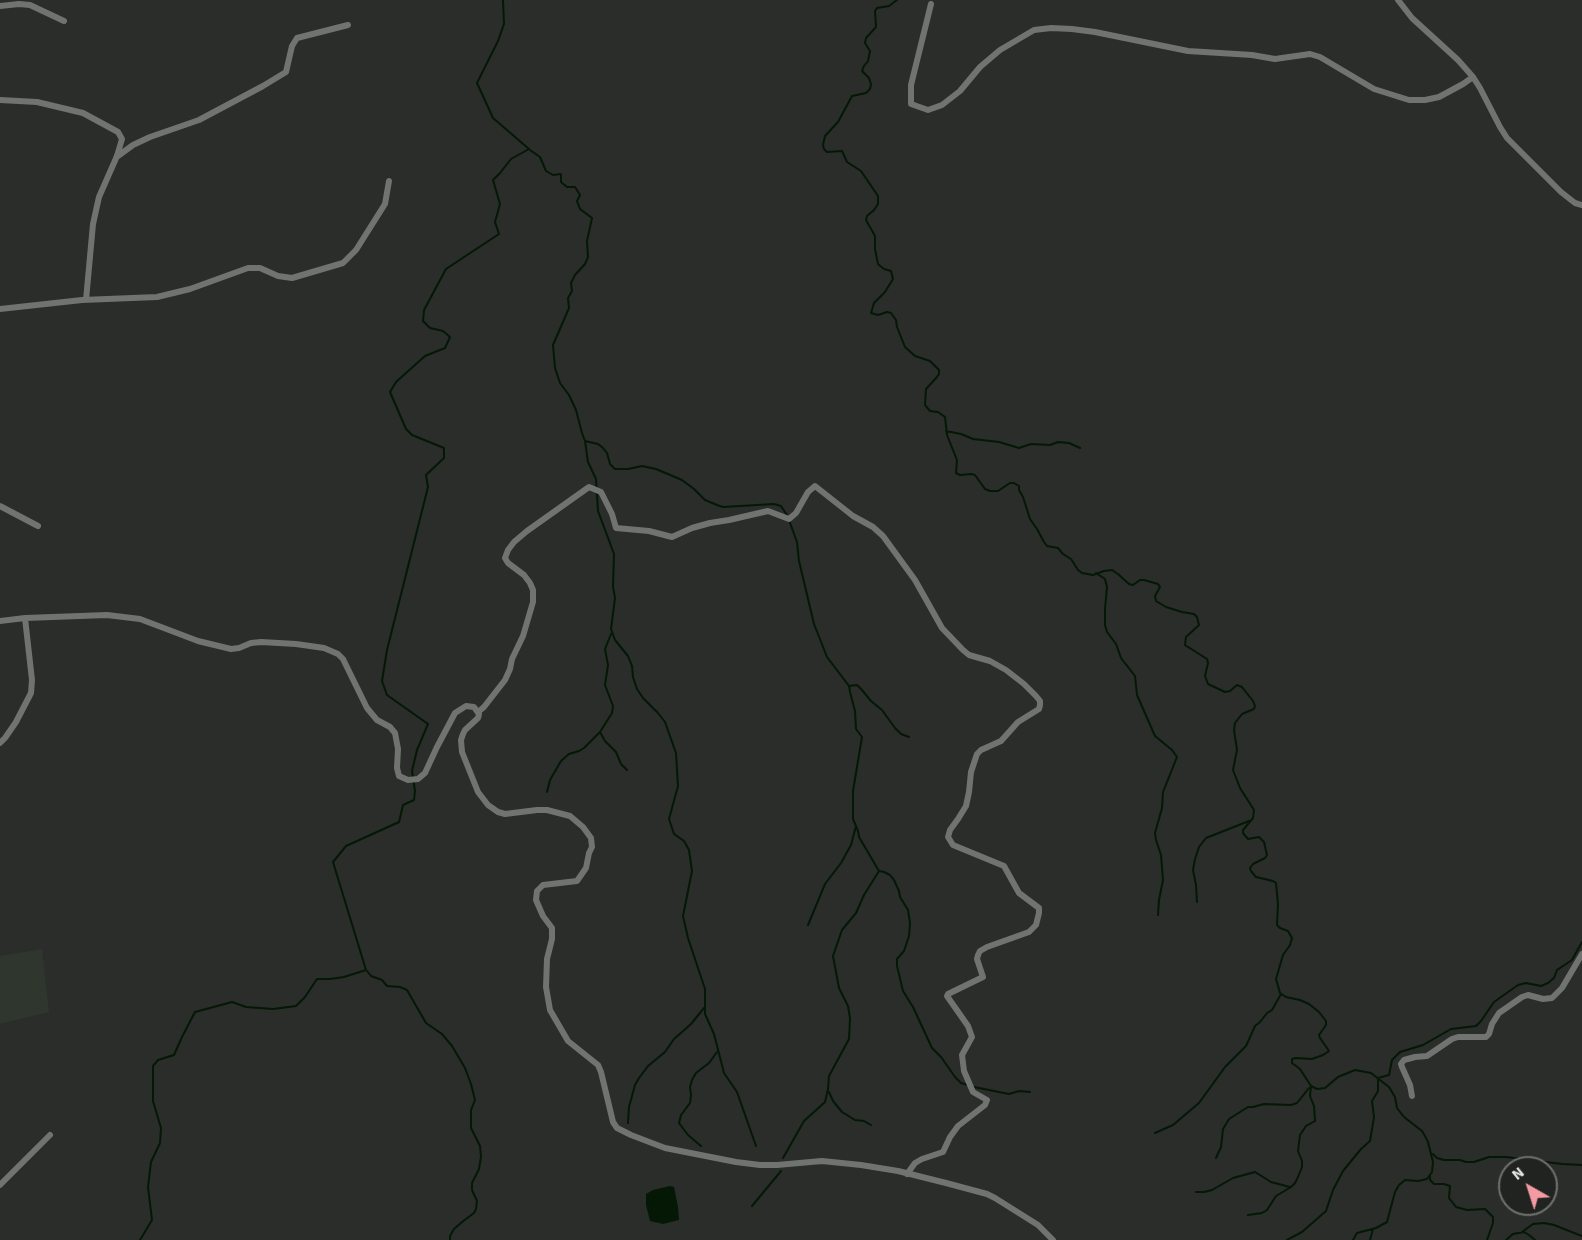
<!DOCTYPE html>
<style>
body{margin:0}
#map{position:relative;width:1582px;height:1240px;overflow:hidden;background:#2a2d2a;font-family:"Source Sans 3",sans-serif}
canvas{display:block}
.north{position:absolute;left:1498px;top:1156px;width:60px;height:60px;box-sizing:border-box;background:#202320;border:2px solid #6e716e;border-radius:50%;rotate:321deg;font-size:16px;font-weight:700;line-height:24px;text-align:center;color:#e3e5e3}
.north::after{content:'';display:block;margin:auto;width:21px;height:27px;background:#f49aa3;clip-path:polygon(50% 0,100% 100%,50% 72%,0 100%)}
</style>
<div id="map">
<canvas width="1582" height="1240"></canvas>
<div class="north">N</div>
</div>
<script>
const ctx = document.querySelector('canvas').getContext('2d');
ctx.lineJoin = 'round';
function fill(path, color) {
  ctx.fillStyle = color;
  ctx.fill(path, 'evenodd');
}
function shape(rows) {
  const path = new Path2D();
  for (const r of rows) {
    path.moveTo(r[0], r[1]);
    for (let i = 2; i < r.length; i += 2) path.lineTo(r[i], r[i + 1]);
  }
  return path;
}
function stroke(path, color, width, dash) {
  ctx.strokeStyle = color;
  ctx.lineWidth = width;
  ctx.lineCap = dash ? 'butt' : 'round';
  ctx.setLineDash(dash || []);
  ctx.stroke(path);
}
fill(shape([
 [42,949,49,1012,0,1024,0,956]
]), '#2f362e');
fill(shape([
 [670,1186,674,1187,678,1207,679,1220,663,1224,650,1221,646,1205,646,1194,653,1190]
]), '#041805');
stroke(shape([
 [897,0,889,6,877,8,875,11,876,27,866,38,865,43,870,51,868,61,864,66,862,71,869,78,871,84,870,89,866,93,852,96,838,122,825,136,823,145,824,149,827,152,842,151,847,162,861,171,878,196,878,204,874,210,867,216,866,220,875,236,875,249,878,264,884,269,891,271,893,279,885,292,874,303,871,313,878,315,887,312,891,313,896,320,897,327,905,347,915,356,930,361,939,370,939,374,937,377,926,389,925,405,930,411,938,412,945,417,947,435,957,460,956,473,960,475,971,474,975,475,985,489,990,491,998,491,1010,483,1014,483,1019,486,1019,490,1023,497,1030,519,1037,529,1044,542,1047,546,1058,548,1063,554,1071,559,1078,570,1082,573,1093,575,1104,571,1112,570,1118,574,1129,584,1133,585,1140,580,1144,580,1158,584,1160,587,1155,596,1156,601,1166,607,1182,612,1194,614,1197,617,1199,625,1186,637,1185,645,1207,659,1208,663,1205,676,1208,684,1225,692,1230,691,1237,685,1242,687,1253,701,1255,706,1254,709,1242,714,1235,723,1234,730,1237,750,1233,770,1240,788,1254,810,1253,818,1243,830,1243,833,1248,839,1259,837,1264,842,1266,851,1267,855,1265,858,1253,864,1250,868,1251,871,1256,877,1273,881,1276,883,1278,904,1277,925,1280,928,1288,931,1292,938,1290,945,1283,955,1276,979,1280,993,1286,997,1300,1000,1309,1004,1319,1012,1326,1021,1326,1025,1319,1035,1320,1038,1329,1051,1323,1055,1312,1059,1296,1058,1292,1059,1292,1063,1300,1069,1311,1086,1317,1089,1325,1088,1338,1077,1355,1070,1371,1073,1389,1087,1395,1097,1397,1108,1404,1117,1422,1131,1425,1136,1428,1142,1433,1162,1432,1172,1427,1179,1418,1181,1405,1180,1399,1185,1395,1192,1387,1222,1376,1228,1357,1233,1353,1240],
 [530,150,540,157,546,171,553,175,561,174,561,182,567,187,575,187,580,195,577,201,580,209,592,218,587,241,588,257,585,264,575,275,571,283,572,291,568,298,569,308,553,345,555,368,560,383,569,395,576,410,582,433,585,441,588,462,596,479,598,511,614,554,613,587,615,598,611,629,615,640,628,656,632,666,633,677,637,689,643,698,658,713,665,722,676,753,678,786,669,819,674,834,684,841,689,850,692,871,683,916,688,938,705,989,705,1014,714,1034,724,1073,737,1092,756,1146],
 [946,431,961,434,973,439,999,442,1019,448,1031,444,1050,445,1058,442,1069,443,1080,448],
 [585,441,598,444,603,448,607,453,610,464,615,469,628,469,642,466,656,469,682,480,694,489,705,500,717,505,723,507,774,504,781,506,787,515],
 [1096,573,1105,579,1107,587,1105,609,1105,625,1107,632,1116,644,1121,658,1135,676,1137,695,1155,736,1172,750,1177,757,1163,792,1162,808,1155,833,1156,840,1161,855,1163,880,1159,900,1158,915],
 [849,686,857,685,862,690,871,701,882,710,895,728,901,734,909,737],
 [600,732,605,741,616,752,621,764,627,770],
 [547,792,550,780,561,761,569,754,579,751,584,748,600,732,612,713,613,706,605,685,608,665,605,649,611,634],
 [879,871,884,872,890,875,894,880,899,891,900,897,908,910,910,923,909,936,904,951,897,959,897,966,903,991,913,1007,932,1048,941,1057,955,1077,961,1083,968,1085],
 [1197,902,1196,885,1193,870,1195,859,1199,847,1206,838,1249,821],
 [808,925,825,884,841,863,851,845,856,826],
 [367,971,371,976,382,980,387,986,400,987,407,990,426,1023,442,1034,452,1046,465,1068,471,1084,475,1100,471,1110,471,1128,480,1146,481,1157,479,1169,472,1183,472,1190,477,1201,476,1209,474,1213,462,1222,454,1229,450,1236,450,1240],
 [974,1087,1009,1094,1019,1091,1030,1092],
 [829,1092,833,1101,842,1112,855,1120,864,1121,871,1125],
 [628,1123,629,1107,635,1085,639,1078,648,1066,665,1052,674,1039,691,1024,704,1008],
 [1155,1133,1173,1125,1199,1103,1225,1067,1246,1046,1255,1026,1260,1022,1267,1013,1272,1010,1281,994],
 [701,1146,688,1135,679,1123,681,1115,690,1103,691,1095,690,1087,692,1080,696,1073,709,1063,717,1052],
 [1433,1154,1437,1158,1444,1160,1460,1160,1466,1162,1474,1162,1489,1157,1506,1157,1562,1164,1582,1165],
 [783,1158,804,1121,825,1102,828,1089,829,1076,849,1039,850,1018,848,1006,839,988,833,956,842,930,856,913,864,895,879,871,859,837,858,831,853,819,853,791,862,737,856,729,855,711,850,692,849,686,827,657,814,624,799,561,797,542,789,520],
 [1216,1158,1221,1147,1223,1129,1229,1119,1248,1107,1253,1107,1264,1104,1291,1105,1297,1103,1309,1088],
 [1430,1176,1430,1180,1434,1184,1444,1184,1450,1186,1449,1198,1456,1207,1467,1210,1485,1209,1493,1217,1493,1223,1487,1240],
 [1196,1192,1204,1192,1212,1190,1233,1178,1255,1172,1271,1182,1290,1187],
 [752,1206,781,1171],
 [1248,1215,1262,1213,1267,1210,1276,1196,1291,1187,1295,1183,1298,1177,1302,1167,1302,1161,1298,1151,1300,1135,1306,1126,1315,1121,1314,1106,1310,1096,1311,1086],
 [1522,1232,1533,1224,1544,1223,1554,1225,1582,1236],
 [140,1240,152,1220,148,1187,151,1162,160,1143,161,1128,153,1101,153,1066,158,1060,174,1055,182,1037,195,1012,232,1002,246,1007,273,1009,296,1006,305,997,317,979,330,979,344,977,366,970,333,862,346,846,399,822,403,805,414,800,415,791,412,771,417,750,428,724,387,695,382,681,387,650,428,487,426,475,444,458,444,448,412,435,406,429,390,392,396,382,425,356,445,348,450,337,443,331,430,328,423,321,424,310,446,269,499,234,495,222,500,204,493,180,500,173,511,159,529,149,493,118,477,83,498,41,504,24,503,0],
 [1287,1240,1302,1232,1326,1211,1333,1190,1343,1171,1361,1149,1370,1141,1374,1117,1372,1101,1378,1091,1378,1078,1389,1075,1392,1060,1400,1052,1423,1045,1451,1029,1476,1026,1481,1021,1494,1002,1518,985,1526,983,1541,986,1548,983,1554,978,1557,970,1572,960,1582,942],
 [1370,1240,1373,1229],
 [1506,1240,1513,1234,1524,1232,1529,1235,1535,1240]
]), '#041805', 2);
stroke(shape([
 [1398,0,1412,18,1458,60,1473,77,1480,88,1500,127,1507,138,1561,192,1575,203,1582,205],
 [931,4,911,85,911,104,928,110,942,105,960,91,980,67,1000,50,1034,30,1051,28,1072,29,1095,32,1188,51,1252,55,1275,59,1310,54,1320,57,1374,89,1409,100,1425,100,1439,97,1463,84,1473,77],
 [0,6,19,4,30,5,64,21],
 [0,100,37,102,83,113,118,132,122,139,117,156,99,197,93,224,86,300],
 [118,156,133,145,150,137,199,120,263,86,286,72,292,46,297,38,348,25],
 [0,309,82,300,157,297,190,289,248,268,260,268,278,276,292,278,343,263,356,250,385,204,389,181],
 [0,506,38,526],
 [0,621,25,618,107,615,140,619,198,641,231,649,239,648,251,643,261,642,296,644,324,648,338,654,343,659,367,708,377,720,390,727,395,733,398,749,397,768,399,776,408,780,418,779,425,773,437,747,455,713,466,706,474,707,479,714,478,718,465,730,463,734,461,740,462,752,478,792,488,805,498,812,505,814,537,810,547,810,570,816,583,827,591,838,592,847,589,853,586,868,577,881,543,885,537,891,536,900,543,916,552,928,552,939,547,959,546,987,550,1010,568,1041,598,1065,601,1072,613,1122,617,1128,631,1135,665,1148,736,1162,760,1165,777,1165,822,1161,861,1165,898,1171,946,1183,987,1194,995,1198,1038,1225,1053,1240],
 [478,712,484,707,505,680,510,669,512,659,523,636,533,602,533,590,530,583,524,575,508,563,505,558,508,550,514,542,527,531,589,487,601,492,612,514,616,528,649,531,672,537,692,528,710,523,729,520,768,511,789,519,796,513,808,492,815,486,853,516,873,527,883,536,915,580,942,628,963,650,969,655,990,661,1006,670,1024,684,1036,696,1040,701,1040,705,1039,709,1018,722,1001,741,981,750,977,754,971,772,969,792,966,806,958,819,950,830,948,837,953,845,1004,866,1019,893,1039,908,1039,913,1036,925,1029,932,987,947,980,951,978,955,977,959,983,977,948,994,947,996,968,1026,972,1037,962,1055,964,1071,973,1092,987,1100,985,1105,958,1126,950,1137,943,1152,922,1159,915,1163,907,1174],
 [0,743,5,738,16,722,31,693,32,680,25,618],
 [1412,1096,1410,1085,1402,1067,1401,1064,1404,1060,1415,1057,1427,1056,1452,1039,1458,1037,1486,1037,1489,1034,1492,1024,1499,1013,1522,997,1528,995,1543,999,1552,998,1562,988,1582,954],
 [0,1185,50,1135]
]), '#717371', 6);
</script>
